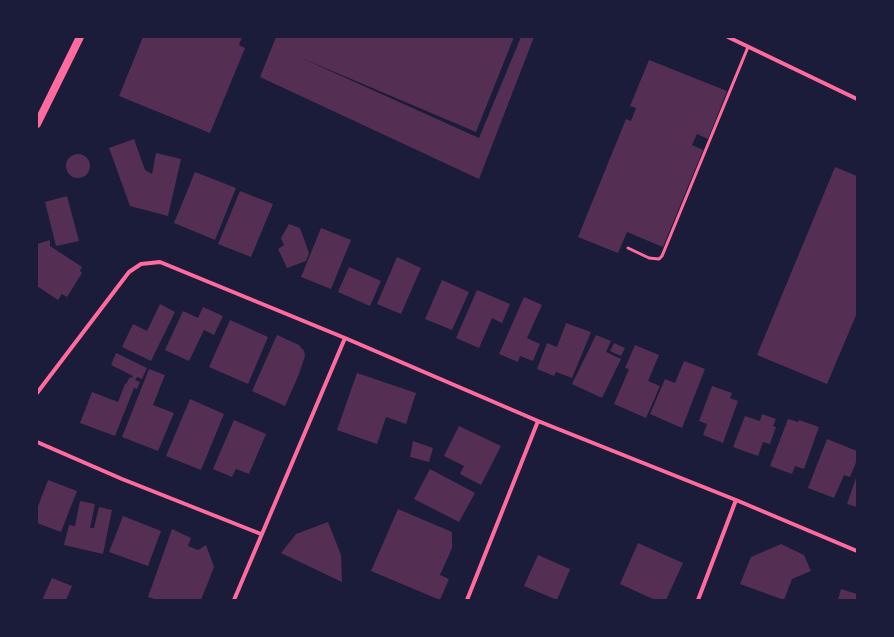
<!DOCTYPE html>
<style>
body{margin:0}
#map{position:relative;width:894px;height:637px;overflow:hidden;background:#1b1b3a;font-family:Arial,sans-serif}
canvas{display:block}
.frame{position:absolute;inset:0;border:38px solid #1b1b3a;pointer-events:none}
</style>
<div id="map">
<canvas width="894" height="637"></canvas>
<div class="frame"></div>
</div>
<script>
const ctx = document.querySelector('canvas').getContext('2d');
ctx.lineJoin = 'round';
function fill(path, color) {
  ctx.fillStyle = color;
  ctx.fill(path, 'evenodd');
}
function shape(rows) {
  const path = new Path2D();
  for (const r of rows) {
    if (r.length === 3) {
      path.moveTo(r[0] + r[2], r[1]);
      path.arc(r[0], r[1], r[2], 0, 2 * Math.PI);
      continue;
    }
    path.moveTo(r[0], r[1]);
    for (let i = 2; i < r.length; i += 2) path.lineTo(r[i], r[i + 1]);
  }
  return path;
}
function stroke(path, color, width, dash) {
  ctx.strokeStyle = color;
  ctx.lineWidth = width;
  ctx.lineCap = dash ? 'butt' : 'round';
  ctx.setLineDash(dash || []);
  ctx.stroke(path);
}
fill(shape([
 [143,37,242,37,239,45,245,48,210,133,119,96],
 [276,37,514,37,476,132,297,56,479,138,521,37,534,37,479,179,260,77],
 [649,60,727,91,708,139,697,134,692,145,703,150,663,247,627,232,618,253,578,237,626,119,631,121,636,108,630,106],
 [134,139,145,170,152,174,156,153,181,159,168,216,130,206,109,148],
 [78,166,12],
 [835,167,857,176,857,313,827,384,757,355],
 [195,172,236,188,215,240,174,223],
 [240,191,273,204,251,257,218,244],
 [67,196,79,241,56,246,45,202],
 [289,224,300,228,309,253,306,261,287,268,278,249,284,245,281,238],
 [321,228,351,240,331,289,301,277],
 [50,240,50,246,82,267,80,271,82,273,67,297,62,294,58,300,37,286,37,244],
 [397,257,421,268,401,314,377,304],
 [349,267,381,281,370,306,338,292],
 [442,280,469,292,452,330,425,319],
 [477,290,510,304,502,323,492,318,479,348,456,338],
 [524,297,542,305,527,338,540,344,533,361,520,356,518,362,499,354],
 [160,304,175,312,151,361,122,347,133,324,147,331],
 [203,307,223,316,214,335,204,330,189,361,165,350,183,311,198,318],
 [230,320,268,337,248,384,209,367],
 [566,323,591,332,572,378,556,372,554,376,537,369,547,343,557,347],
 [277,335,299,345,304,351,305,356,299,374,285,406,252,391],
 [596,335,611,341,606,352,621,359,602,398,572,384],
 [614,343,625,348,621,356,610,351],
 [635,345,659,355,648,381,660,386,646,418,614,404,629,369,625,368],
 [116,353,147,368,142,379,137,377,135,380,140,382,137,389,134,388,115,436,80,423,92,392,118,402,125,384,126,384,130,377,132,378,133,376,111,365],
 [684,361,705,369,682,428,650,414,665,379,675,383],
 [149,369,165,375,153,405,174,413,158,451,122,437],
 [357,373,416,393,406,424,386,417,377,444,337,430],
 [712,386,732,393,730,398,738,401,723,443,703,435,707,424,699,421],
 [190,399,224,414,201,470,166,456],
 [762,414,776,419,773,426,776,427,770,444,763,442,758,456,733,447,745,416,760,421],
 [788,419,798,422,799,420,819,427,804,469,795,466,792,474,770,466],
 [234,420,266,434,249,474,236,469,232,477,213,469],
 [459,426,501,446,481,485,460,474,464,466,444,456],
 [827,439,857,451,857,460,850,477,844,475,834,498,808,488],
 [413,441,433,448,429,462,410,457],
 [430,469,475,493,459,522,414,499],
 [857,475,857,507,847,504],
 [48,480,77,491,61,532,37,523,37,509],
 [80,501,95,504,90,528,94,528,99,507,112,510,103,554,64,545,69,525,75,526],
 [398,509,452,532,452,548,440,575,449,579,440,600,371,571],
 [123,516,161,531,148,566,109,552],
 [328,522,341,555,342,582,281,553,296,534],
 [172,529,191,538,188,546,198,550,206,545,214,567,201,600,158,600,148,597],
 [638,543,683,563,666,600,655,600,620,584],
 [781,544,804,555,811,571,792,579,784,600,740,584,751,557],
 [538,555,570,569,557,600,524,586],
 [52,578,72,586,66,600,42,600],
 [841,589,857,594,857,600,838,600]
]), '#542f53');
stroke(shape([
 [628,248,649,258,659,259,662,256,748,47]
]), '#ff6b9d', 3);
stroke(shape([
 [728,37,857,99],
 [37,393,129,272,141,264,160,262,345,338,538,421,736,500,857,551],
 [37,442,122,479,261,534],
 [234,600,345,338],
 [467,600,538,421],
 [698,600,736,500]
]), '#ff6b9d', 4);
stroke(shape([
 [37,124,80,37]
]), '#ff6b9d', 8);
</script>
